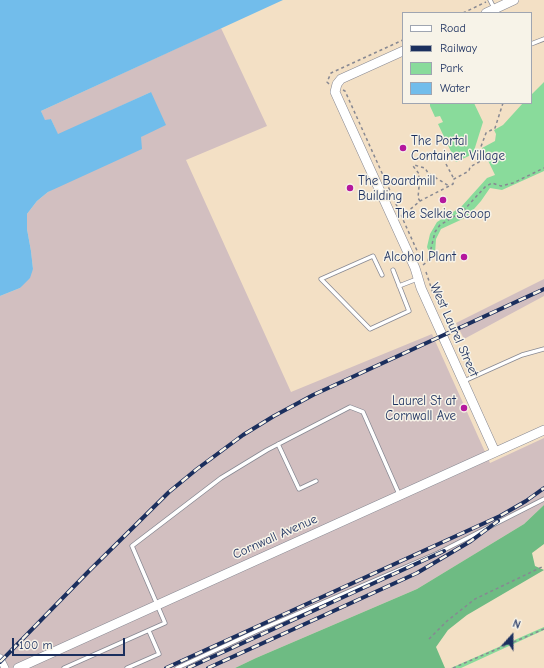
<!DOCTYPE html>
<style>
body{margin:0}
#map{position:relative;width:544px;height:668px;overflow:hidden;background:#f3e0c5;font-family:"Comic Neue",sans-serif}
canvas{display:block}
.legend{position:absolute;left:402px;top:12px;width:130px;height:92px;box-sizing:border-box;background:#f7f3e8;border:1px solid #9fa5b1;margin:0;padding:5px 7px;list-style:none;font-size:12px;color:#1b2f5e}
.legend li{display:flex;align-items:center;gap:8px;height:20px}
.legend b{width:20px;border:1px solid #9fa5b1}
.north{position:absolute;left:492px;top:616px;width:40px;height:40px;-webkit-text-stroke:3px #f7f3e8;paint-order:stroke;rotate:21deg;font-size:11px;font-weight:700;line-height:16px;text-align:center;color:#1b2f5e}
.north::after{content:'';display:block;margin:auto;width:14px;height:18px;background:#1b2f5e;clip-path:polygon(50% 0,100% 100%,50% 72%,0 100%)}
.scale{position:absolute;left:12px;top:638px;width:113px;height:18px;box-sizing:border-box;border:2px solid #1b2f5e;border-top:0;padding-left:5px;font-size:12px;line-height:14px;white-space:nowrap;color:#1b2f5e;-webkit-text-stroke:3px #f7f3e8;paint-order:stroke}
</style>
<div id="map">
<canvas width="544" height="668"></canvas>
<ul class="legend">
<li><b style="height:5px;background:#fff"></b>Road</li>
<li><b style="height:5px;background:#1b2f5e"></b>Railway</li>
<li><b style="height:11px;background:#89db9b"></b>Park</li>
<li><b style="height:11px;background:#72bdeb"></b>Water</li>
</ul>
<div class="north">N</div>
<div class="scale">100 m</div>
</div>
<script>
const ctx = document.querySelector('canvas').getContext('2d');
ctx.lineJoin = 'round';
function fill(path, color) {
  ctx.fillStyle = color;
  ctx.fill(path, 'evenodd');
}
function shape(rows) {
  const path = new Path2D();
  for (const r of rows) {
    path.moveTo(r[0], r[1]);
    for (let i = 2; i < r.length; i += 2) path.lineTo(r[i], r[i + 1]);
  }
  return path;
}
function stroke(path, color, width, dash) {
  ctx.strokeStyle = color;
  ctx.lineWidth = width;
  ctx.lineCap = dash ? 'butt' : 'round';
  ctx.setLineDash(dash || []);
  ctx.stroke(path);
}
function label(font, color, halo, rows, align = 'center') {
  ctx.font = font + ' "Comic Neue",sans-serif';
  ctx.lineWidth = 3;
  ctx.setLineDash([]);
  ctx.textBaseline = 'middle';
  ctx.strokeStyle = halo;
  ctx.fillStyle = color;
  for (const [text, x, y, turn = 0] of rows) {
    ctx.save();
    ctx.translate(x, y);
    ctx.rotate((+turn || 0) * Math.PI / 180);
    ctx.textAlign = isNaN(turn) ? turn : align;
    if (halo) ctx.strokeText(text, 0, 0);
    ctx.fillText(text, 0, 0);
    ctx.restore();
  }
}
fill(shape([
 [221,28,267,126,186,160,291,392,432,334,490,463,544,438,544,505,524,524,417,589,256,658,235,668,0,668,0,296,20,288,33,269,31,251,27,229,27,214,37,201,48,192,141,137,151,92,58,135,51,119,45,121,41,111],
 [544,279,544,296,464,339,456,323]
]), '#d2bfc0');
fill(shape([
 [544,82,544,171,502,190,490,188,481,201,467,217,441,229,436,239,435,254,430,255,427,247,430,234,437,222,461,207,487,178,495,175,482,148,495,141,496,134,494,130,503,125,523,103,531,103,531,95],
 [430,103,474,103,483,122,473,154,456,162,438,124,443,122,440,116,435,117,430,106],
 [544,627,544,630,461,668,451,668]
]), '#89db9b');
fill(shape([
 [544,505,544,544,532,553,535,566,544,570,467,615,448,630,436,647,445,668,235,668,256,658,417,589,524,524]
]), '#6ebb83');
fill(shape([
 [0,0,283,0,41,111,45,120,51,119,58,134,151,92,166,125,141,137,142,149,48,192,37,201,27,214,27,229,31,251,33,269,30,278,20,288,0,296]
]), '#72bdeb');
const service = shape([
 [490,0,494,8],
 [531,44,544,39],
 [382,275,373,256,321,279,370,329,409,311,393,270],
 [399,286,417,279],
 [464,381,522,355,544,349],
 [278,444,299,489,316,481],
 [64,668,165,623,132,546,221,478,267,450,350,407,363,412,399,494],
 [127,668,159,654,149,631],
 [177,668,257,631,438,553,544,499]
]);
const minor = shape([
 [0,658,5,668]
]);
const tertiary = shape([
 [486,13,514,0],
 [403,51,341,79,337,84,335,92,415,268,421,288,495,452],
 [18,668,544,430]
]);
stroke(service, '#878892', 5);
stroke(minor, '#878892', 8);
stroke(tertiary, '#878892', 10);
stroke(shape([
 [463,13,486,2],
 [329,84,327,82,331,73,403,40],
 [343,90,345,91,419,255],
 [446,164,454,179],
 [420,201,418,198,419,187,417,179,420,175,413,166,414,165,425,168,428,173,449,186],
 [406,213,420,201,453,184,454,179,469,171,470,167,479,162,479,152,486,133,495,128,503,103],
 [423,265,428,261,435,232,440,225,463,211,485,187,492,183,501,186,513,183,544,168],
 [426,272,433,293],
 [429,639,447,621,475,599,544,566],
 [453,668,544,629]
]), '#878892', 1.5, [3, 3]);
stroke(service, '#fff', 3.5);
stroke(minor, '#fff', 7);
stroke(tertiary, '#fff', 9);
const rail = shape([
 [0,662,89,571,169,492,197,469,243,435,274,416,313,395,544,289],
 [166,668,500,516,526,501,544,488],
 [188,668,444,551],
 [208,668,417,573,471,541,498,521]
]);
stroke(rail, '#1b2f5e', 4);
stroke(rail, '#f7f3e8', 2.5, [8]);
for (const [x, y, r, color] of [
 [403,148,4,"#b5179e"],
 [350,188,4,"#b5179e"],
 [443,200,4,"#b5179e"],
 [464,257,4,"#b5179e"],
 [464,408,4,"#b5179e"]
]) {
  const dot = new Path2D();
  dot.arc(x, y, r, 0, 2 * Math.PI);
  ctx.fillStyle = color;
  ctx.fill(dot);
  stroke(dot, '#f7f3e8', 1.5);
}
label('13px', '#1b2f5e', '#f7f3e8', [
 ["The Portal",411,141],
 ["Container Village",411,156],
 ["The Boardmill",358,181],
 ["Building",358,196],
 ["The Selkie Scoop",443,214,"center"],
 ["Alcohol Plant",456,257,"right"],
 ["Laurel St at",456,401,"right"],
 ["Cornwall Ave",456,416,"right"]
], 'left');
label('13px', '#1b2f5e', '#f7f3e8', [
 ["West Laurel Street",454,330,66],
 ["Cornwall Avenue",275,537,-24]
]);
</script>
